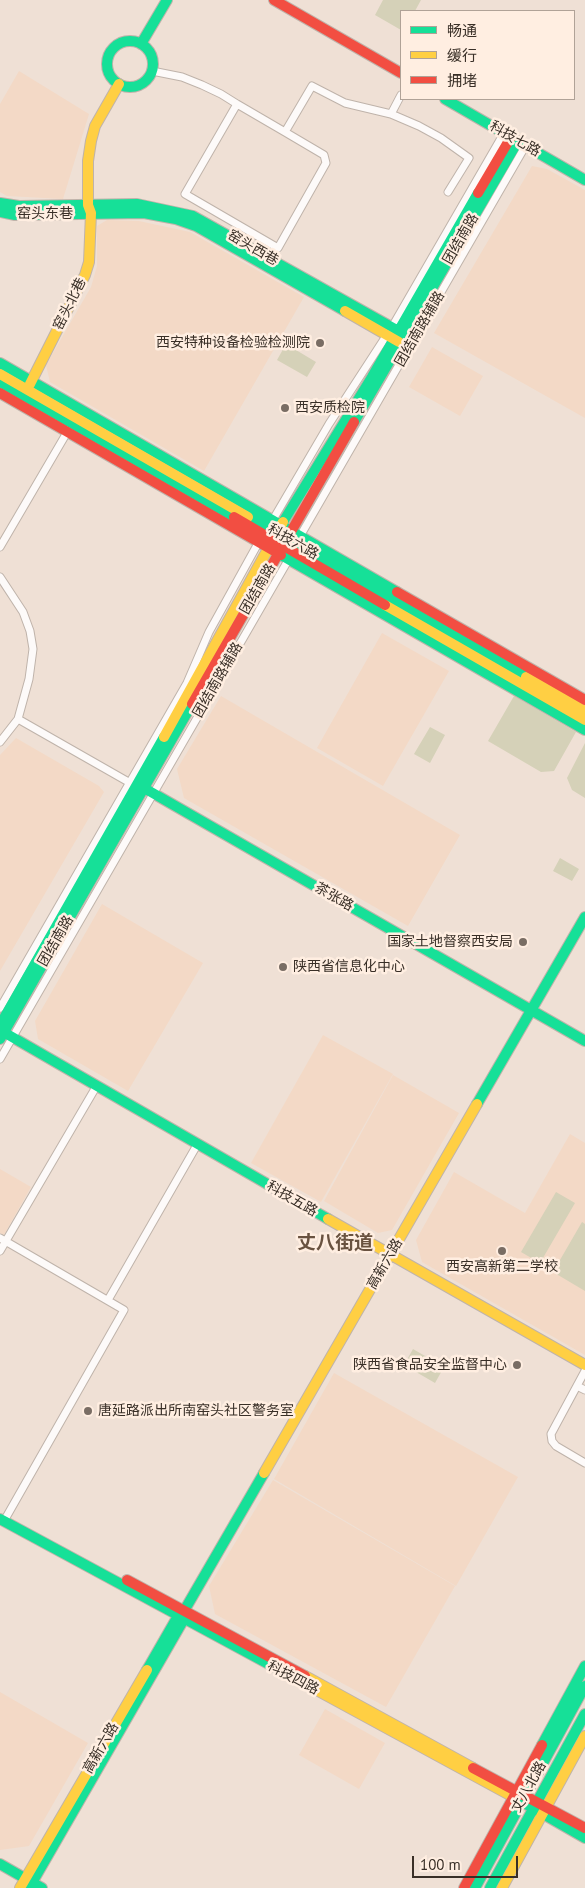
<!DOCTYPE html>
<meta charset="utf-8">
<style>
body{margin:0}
#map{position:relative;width:585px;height:1888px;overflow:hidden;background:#efe0d5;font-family:"PT Sans","Noto Sans SC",sans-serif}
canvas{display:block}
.legend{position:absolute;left:400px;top:10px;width:175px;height:90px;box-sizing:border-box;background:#ffeee1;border:1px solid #b0a297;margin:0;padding:6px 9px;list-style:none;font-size:15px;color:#392f27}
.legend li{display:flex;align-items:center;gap:10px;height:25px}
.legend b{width:25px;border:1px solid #b0a297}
.scale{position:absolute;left:412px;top:1856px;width:106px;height:22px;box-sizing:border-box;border:2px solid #392f27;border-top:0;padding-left:6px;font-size:15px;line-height:18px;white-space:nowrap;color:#392f27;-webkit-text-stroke:4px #ffeee1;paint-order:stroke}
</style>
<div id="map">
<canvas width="585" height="1888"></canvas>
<ul class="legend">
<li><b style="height:6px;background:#16e098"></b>畅通</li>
<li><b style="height:6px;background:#ffcf43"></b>缓行</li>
<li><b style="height:6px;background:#f24e42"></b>拥堵</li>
</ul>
<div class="scale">100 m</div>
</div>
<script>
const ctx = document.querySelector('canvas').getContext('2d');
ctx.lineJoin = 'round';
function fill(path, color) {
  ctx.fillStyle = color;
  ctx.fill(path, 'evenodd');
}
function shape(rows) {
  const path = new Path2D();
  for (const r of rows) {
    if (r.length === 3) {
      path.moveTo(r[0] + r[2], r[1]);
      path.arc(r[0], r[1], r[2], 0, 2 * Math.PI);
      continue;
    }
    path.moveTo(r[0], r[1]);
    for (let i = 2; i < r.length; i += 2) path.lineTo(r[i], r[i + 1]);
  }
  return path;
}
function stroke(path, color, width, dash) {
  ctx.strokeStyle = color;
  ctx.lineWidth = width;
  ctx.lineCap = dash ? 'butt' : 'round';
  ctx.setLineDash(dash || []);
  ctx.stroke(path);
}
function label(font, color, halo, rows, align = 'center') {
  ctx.font = font + ' "PT Sans","Noto Sans SC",sans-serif';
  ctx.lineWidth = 5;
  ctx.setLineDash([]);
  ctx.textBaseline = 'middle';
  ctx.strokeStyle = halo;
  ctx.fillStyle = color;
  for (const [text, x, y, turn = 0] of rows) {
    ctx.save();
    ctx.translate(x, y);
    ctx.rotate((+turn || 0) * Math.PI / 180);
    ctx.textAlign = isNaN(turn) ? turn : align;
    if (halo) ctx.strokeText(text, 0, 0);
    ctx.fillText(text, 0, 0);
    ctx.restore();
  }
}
fill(shape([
 [19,71,89,114,63,199,7,196,0,192,0,104],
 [532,166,547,169,585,190,585,418,434,333],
 [107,220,139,221,190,232,304,297,204,471,50,382,46,365,91,287,97,266,97,226],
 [432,347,483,376,460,416,409,387],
 [382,633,449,671,383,786,317,748],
 [221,696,460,835,408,926,184,798,177,769],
 [16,738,99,786,104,792,0,971,0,755],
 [102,904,203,963,128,1091,38,1039,35,1021],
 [323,1035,393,1074,321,1202,251,1163],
 [393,1075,459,1113,392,1230,378,1233,324,1201],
 [570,1134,585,1143,585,1355,422,1262,416,1240,454,1172,525,1213],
 [0,1169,31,1187,4,1235,0,1233],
 [334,1373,518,1477,456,1586,274,1479],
 [273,1480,455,1586,386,1707,215,1614,209,1586],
 [0,1692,88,1743,29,1846,0,1850],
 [325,1709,385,1743,359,1789,299,1755]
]), '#f3d9c6');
fill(shape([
 [383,0,421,0,415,11,401,11,401,30,375,15],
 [286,344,316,362,307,377,277,360],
 [514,696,576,732,554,771,541,772,488,741],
 [430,727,445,735,430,763,414,754],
 [585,743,585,798,572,790,567,778],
 [560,858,579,869,572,881,553,871],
 [556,1192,575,1203,540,1263,521,1252],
 [582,1222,585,1224,585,1291,553,1272],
 [413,1349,444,1367,435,1383,404,1365]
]), '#d5d1b8');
const street = shape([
 [152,71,182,77,202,85,221,94,237,104,285,132,324,155,326,163,278,248,185,194,237,104],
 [391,114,401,95],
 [285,132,312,86,345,103,391,114,419,126,441,138,469,158,448,192],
 [271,523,329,424,392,327,504,133],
 [299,538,526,145],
 [0,547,69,429],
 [0,577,23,612,30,631,33,649,29,679,18,719,0,742],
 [18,719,132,784],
 [0,1008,187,683,209,632,261,538],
 [0,1059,290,557],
 [0,1238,124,1310,4,1521],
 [0,1251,96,1087],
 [108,1300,197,1145],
 [585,1371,551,1434,552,1441,556,1446,585,1463],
 [577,1386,585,1390]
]);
const fast = shape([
 [130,64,23],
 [141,44,167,0],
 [445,99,585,180],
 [0,203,19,206,137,204,193,216,404,334],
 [0,212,15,215,144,213,176,219,196,226,345,311],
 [0,363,397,592],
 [0,382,234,517],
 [354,422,518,141],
 [248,517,526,677],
 [283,522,372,377,478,193],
 [281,555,585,730],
 [139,787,144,788,585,1041],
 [0,1025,164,737],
 [0,1030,328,1219],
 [0,1039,192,704],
 [477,1104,585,917],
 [0,1519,278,1669],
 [147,1670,178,1616,184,1611,264,1473],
 [542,1745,585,1666],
 [510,1795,585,1838],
 [0,1864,42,1888],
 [29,1888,184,1619,184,1614],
 [475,1888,585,1686],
 [490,1888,585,1714]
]);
const slow = shape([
 [345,311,399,342],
 [0,374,248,517],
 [29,386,85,275,89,262,91,213,88,205,88,161,91,141,95,126,119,84],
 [385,605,585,720],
 [526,677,585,711],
 [164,737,283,522],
 [328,1219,585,1365],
 [264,1473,477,1104],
 [278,1669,510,1795],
 [305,1676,473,1768],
 [20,1888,147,1670],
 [502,1888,585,1736]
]);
const jam = shape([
 [274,0,401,73],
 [478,193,511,137],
 [0,393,281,555],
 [234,517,385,605],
 [397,592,585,700],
 [192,704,354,422],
 [127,1580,305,1676],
 [473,1768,585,1828],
 [464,1888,542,1745]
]);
stroke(street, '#bfb3aa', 9);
stroke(fast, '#bfb3aa', 12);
stroke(slow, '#bfb3aa', 12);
stroke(jam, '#bfb3aa', 12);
stroke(street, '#fdfaf9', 7);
stroke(fast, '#16e098', 10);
stroke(slow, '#ffcf43', 10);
stroke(jam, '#f24e42', 10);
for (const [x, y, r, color] of [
 [320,343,5,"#796d64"],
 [285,408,5,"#796d64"],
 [523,942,5,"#796d64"],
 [283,967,5,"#796d64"],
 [502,1251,5,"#796d64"],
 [517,1365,5,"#796d64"],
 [88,1411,5,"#796d64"]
]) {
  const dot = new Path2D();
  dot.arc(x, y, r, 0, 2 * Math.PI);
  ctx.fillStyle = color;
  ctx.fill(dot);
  stroke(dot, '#ffeee1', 2);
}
label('14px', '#392f27', '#ffeee1', [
 ["科技七路",515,139,30],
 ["窑头东巷",45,214],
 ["团结南路",461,239,-60],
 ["窑头西巷",253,248,30],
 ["窑头北巷",70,304,-64],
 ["团结南路辅路",420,329,-60],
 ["科技六路",293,542,30],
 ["团结南路",258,589,-60],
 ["团结南路辅路",218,680,-60],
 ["茶张路",334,897,30],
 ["团结南路",56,941,-60],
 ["科技五路",292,1199,30],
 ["高新六路",385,1264,-60],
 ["科技四路",293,1678,28],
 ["高新六路",101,1748,-60],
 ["丈八北路",529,1787,-61]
]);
label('14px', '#392f27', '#ffeee1', [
 ["西安特种设备检验检测院",310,343],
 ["西安质检院",295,408,"left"],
 ["国家土地督察西安局",513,942],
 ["陕西省信息化中心",293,967,"left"],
 ["西安高新第二学校",502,1267,"center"],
 ["陕西省食品安全监督中心",507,1365],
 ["唐延路派出所南窑头社区警务室",98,1411,"left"]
], 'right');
label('bold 19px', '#695240', '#ffeee1', [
 ["丈八街道",335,1244]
]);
</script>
